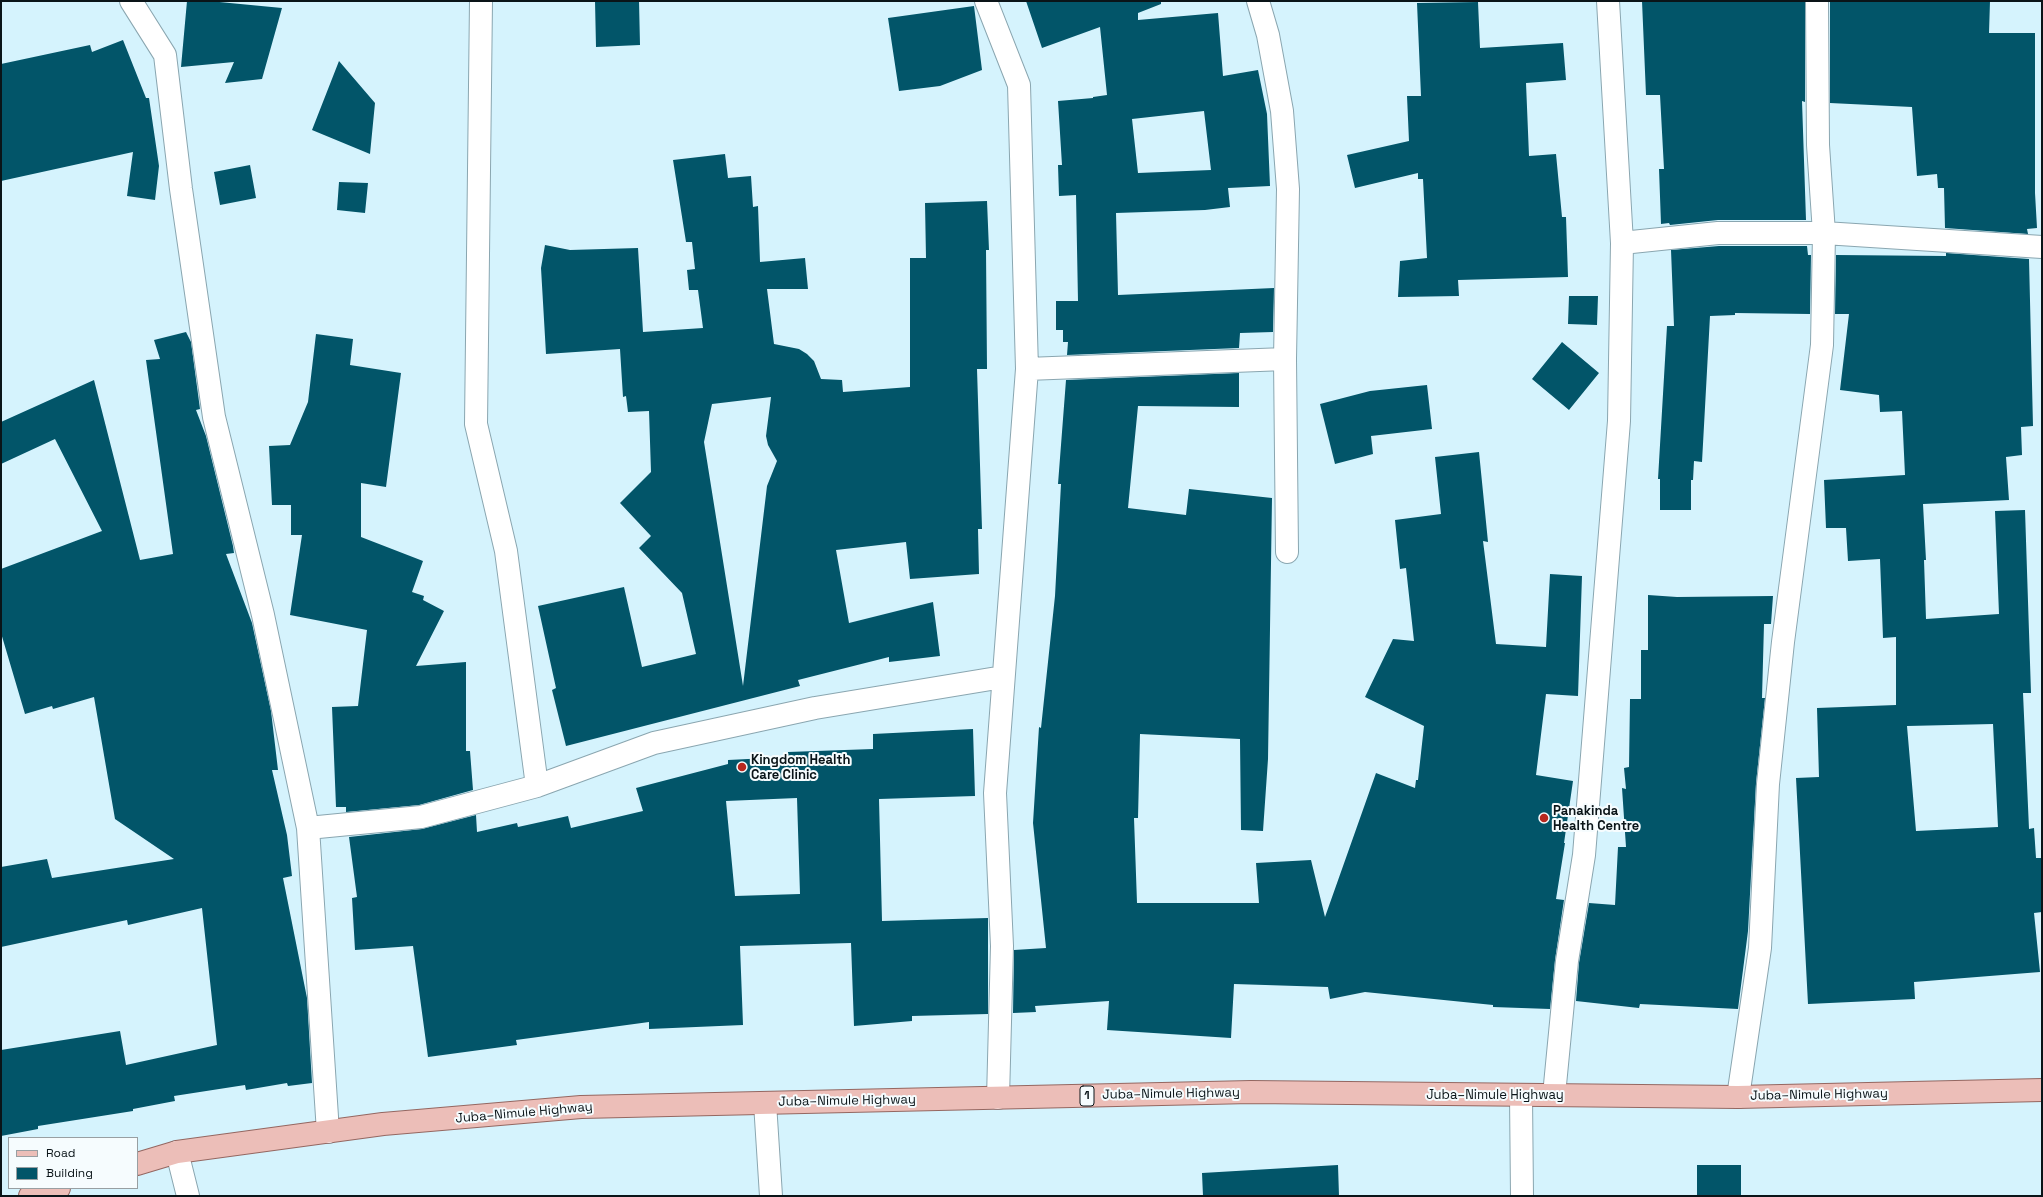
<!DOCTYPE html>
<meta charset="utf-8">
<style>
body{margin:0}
#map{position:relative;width:2043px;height:1197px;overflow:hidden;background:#d5f3fd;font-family:"Space Grotesk",sans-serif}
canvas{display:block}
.frame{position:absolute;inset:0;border:2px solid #0a1418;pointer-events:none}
.legend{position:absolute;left:8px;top:1137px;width:130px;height:52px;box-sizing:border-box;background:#f6fcfe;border:1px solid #989fa2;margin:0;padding:5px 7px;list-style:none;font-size:12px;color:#0a1418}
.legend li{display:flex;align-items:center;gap:8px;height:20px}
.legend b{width:20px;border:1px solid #989fa2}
</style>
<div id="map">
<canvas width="2043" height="1197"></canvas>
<div class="frame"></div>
<ul class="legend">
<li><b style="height:5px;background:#ecbeb8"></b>Road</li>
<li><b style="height:11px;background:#025569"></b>Building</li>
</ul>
</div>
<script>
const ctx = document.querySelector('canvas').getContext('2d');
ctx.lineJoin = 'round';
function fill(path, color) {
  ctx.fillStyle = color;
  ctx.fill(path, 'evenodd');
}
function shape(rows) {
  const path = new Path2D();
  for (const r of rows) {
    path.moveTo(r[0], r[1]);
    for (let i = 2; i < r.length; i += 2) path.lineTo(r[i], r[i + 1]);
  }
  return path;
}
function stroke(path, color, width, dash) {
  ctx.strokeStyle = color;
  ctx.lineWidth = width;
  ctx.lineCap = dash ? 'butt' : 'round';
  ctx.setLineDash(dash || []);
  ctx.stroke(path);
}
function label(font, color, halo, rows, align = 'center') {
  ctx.font = font + ' "Space Grotesk",sans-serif';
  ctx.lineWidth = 4;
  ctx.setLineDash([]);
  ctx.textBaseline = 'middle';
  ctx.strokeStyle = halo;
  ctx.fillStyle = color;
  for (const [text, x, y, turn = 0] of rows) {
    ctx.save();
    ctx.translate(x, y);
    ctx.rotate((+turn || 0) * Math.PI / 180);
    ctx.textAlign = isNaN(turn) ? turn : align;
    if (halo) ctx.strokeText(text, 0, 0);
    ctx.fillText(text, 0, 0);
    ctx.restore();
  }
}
fill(shape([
 [187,1,209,1,282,8,262,79,225,83,234,62,181,67],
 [595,1,639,1,640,45,596,47],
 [1026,1,1161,1,1161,4,1138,13,1138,20,1218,13,1223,76,1258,70,1267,114,1270,186,1228,188,1230,207,1205,210,1116,213,1118,295,1274,288,1273,332,1240,333,1239,348,1067,355,1068,342,1063,342,1063,330,1056,330,1056,301,1078,301,1076,195,1059,196,1058,165,1062,165,1058,101,1093,98,1093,97,1107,95,1100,27,1042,48],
 [1204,111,1211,170,1138,173,1132,119],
 [1642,1,1805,1,1805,102,1802,101,1806,220,1718,220,1670,225,1669,223,1661,224,1659,169,1664,169,1660,95,1646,95],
 [1830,1,1990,1,1989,33,2035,33,2035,193,2037,228,2027,229,2028,234,1945,228,1944,188,1938,188,1937,174,1917,176,1912,107,1830,103],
 [1478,2,1480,48,1563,43,1566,80,1526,83,1529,156,1556,154,1562,217,1566,217,1568,277,1458,280,1459,296,1398,297,1400,261,1427,258,1423,179,1418,179,1418,173,1355,188,1347,155,1409,141,1407,96,1421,96,1417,3],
 [974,6,982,70,940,86,899,91,888,18],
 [123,40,146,98,149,98,159,166,155,200,127,196,133,152,1,181,1,64,90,45,92,52],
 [339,61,375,103,370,154,312,130],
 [725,154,728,178,751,176,753,207,758,206,760,262,805,258,808,289,767,289,774,344,799,349,807,354,814,361,821,379,842,380,843,392,910,387,910,258,926,258,925,203,987,201,989,250,986,250,987,369,977,369,982,529,978,529,979,574,910,579,906,542,836,550,849,623,933,602,940,656,889,662,889,657,798,680,800,686,566,746,552,690,556,688,538,606,624,587,642,667,696,654,682,593,639,548,651,536,620,503,651,472,649,411,628,412,626,396,623,397,620,349,546,354,541,268,545,245,570,250,638,248,643,332,703,328,698,290,689,290,687,270,695,269,692,242,686,242,673,160],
 [771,397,766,436,768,445,777,461,767,486,743,686,704,442,712,404],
 [250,165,256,198,220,205,214,172],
 [339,182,368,183,365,213,337,210],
 [1719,246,1807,246,1808,255,1811,255,1810,314,1735,313,1735,315,1710,316,1702,462,1694,461,1693,480,1691,480,1691,510,1660,510,1660,479,1658,479,1667,326,1674,326,1671,250],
 [1946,253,2029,259,2033,426,2021,427,2022,455,2006,457,2009,500,1923,504,1926,560,1924,560,1926,619,1999,614,1995,511,2025,510,2031,693,2023,693,2029,829,2034,828,2036,858,2042,858,2042,912,2034,913,2040,972,1914,982,1915,999,1808,1004,1796,778,1819,777,1817,708,1896,705,1896,637,1883,638,1880,559,1848,561,1846,528,1826,528,1824,480,1905,475,1902,411,1880,412,1879,395,1840,390,1849,314,1835,314,1836,255,1946,256],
 [1993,724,1998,827,1916,831,1907,726],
 [1569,296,1598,296,1597,325,1568,324],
 [186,332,191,342,200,409,196,410,206,436,233,546,234,553,226,554,252,623,271,711,278,770,272,770,287,835,292,876,283,878,307,998,312,1083,288,1086,287,1083,246,1090,245,1085,174,1096,175,1101,133,1109,133,1111,38,1126,38,1129,1,1136,1,1050,120,1031,126,1065,217,1045,202,908,128,925,127,920,1,947,1,867,47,859,52,878,174,859,115,819,94,697,53,709,52,706,25,714,1,633,1,569,102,531,55,439,1,464,1,422,94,380,140,560,173,554,146,360,160,359,154,340],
 [316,334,353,339,350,365,401,373,386,487,361,483,361,537,423,561,412,592,424,596,423,600,444,611,416,666,466,662,466,751,470,751,473,790,419,805,346,812,346,807,336,807,332,707,358,706,367,630,290,615,302,535,291,535,291,505,272,505,269,446,290,445,308,402],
 [1562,342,1599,373,1569,410,1532,379],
 [1239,373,1239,407,1138,406,1128,508,1186,515,1189,489,1272,498,1268,759,1263,831,1241,830,1240,739,1140,734,1138,818,1134,818,1137,903,1259,903,1256,863,1311,860,1325,917,1376,773,1415,788,1416,780,1418,780,1424,726,1365,697,1393,639,1414,641,1406,568,1400,569,1395,520,1441,514,1435,457,1479,452,1488,542,1483,541,1496,644,1546,647,1550,574,1582,576,1578,696,1546,694,1536,775,1573,781,1564,843,1565,843,1556,899,1564,900,1555,960,1550,1009,1493,1007,1493,1005,1365,992,1330,999,1328,987,1234,984,1231,1038,1107,1030,1109,1001,1035,1006,1036,1012,1013,1013,1014,950,1046,948,1033,823,1039,727,1041,728,1055,596,1061,484,1058,484,1066,380],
 [1427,385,1432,429,1371,436,1373,454,1335,464,1320,404,1370,391],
 [1648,595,1677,597,1773,596,1771,624,1764,624,1762,698,1765,698,1756,783,1748,931,1738,1009,1640,1004,1639,1008,1576,1001,1579,963,1589,903,1615,905,1618,847,1626,847,1622,788,1626,789,1624,768,1629,767,1630,699,1641,699,1641,650,1648,650],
 [973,729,975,796,879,799,882,921,988,918,988,1014,912,1016,912,1021,854,1026,851,943,740,946,743,1025,649,1029,649,1022,516,1040,517,1045,428,1057,413,946,355,950,352,898,357,897,349,837,422,829,476,815,477,832,517,823,518,827,568,816,571,828,643,811,636,788,728,764,728,760,788,757,788,752,873,749,873,734],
 [797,798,800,894,735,896,726,801],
 [1338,1165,1339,1196,1203,1196,1202,1173],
 [1697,1165,1741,1165,1741,1196,1697,1196]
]), '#025569');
const minor = shape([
 [131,1,165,55,181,189,214,417,263,615,308,828],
 [481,1,476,424,506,551,537,786],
 [986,1,1019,85,1027,369,995,793,1002,946,998,1098],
 [1622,243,1718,233,1824,233,2042,247],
 [1285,359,1287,552],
 [1027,369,1285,359,1288,189,1282,111,1268,35,1258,1],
 [1554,1095,1567,961,1584,855,1619,421,1622,243,1608,1],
 [1521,1096,1522,1196],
 [1738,1097,1760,948,1768,784,1783,642,1822,345,1824,233,1818,145,1817,1],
 [765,1103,771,1196],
 [328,1132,308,828,421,817,537,786,654,743,815,708,1003,677],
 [177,1152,188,1196]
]);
const primary = shape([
 [137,1164,177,1152,383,1124,581,1107,1251,1092,1738,1097,2042,1090],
 [30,1196,59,1188]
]);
stroke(minor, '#8aa6b0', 24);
stroke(primary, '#946761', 24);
stroke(minor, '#fff', 22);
stroke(primary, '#ecbeb8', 22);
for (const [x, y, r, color] of [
 [742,767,5,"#b7281f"],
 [1544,818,5,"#b7281f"]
]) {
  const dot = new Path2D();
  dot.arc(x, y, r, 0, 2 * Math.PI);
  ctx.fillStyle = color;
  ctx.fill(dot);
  stroke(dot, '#f6fcfe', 1.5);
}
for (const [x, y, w] of [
 [1087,1096,14]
]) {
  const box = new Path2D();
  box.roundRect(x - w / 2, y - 10, w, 20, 3);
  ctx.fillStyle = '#f6fcfe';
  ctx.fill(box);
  stroke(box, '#0a1418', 1);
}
label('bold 12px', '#0a1418', null, [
 ["1",1087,1096]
]);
label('bold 13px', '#0a1418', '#f6fcfe', [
 ["Kingdom Health",751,760],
 ["Care Clinic",751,775],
 ["Panakinda",1553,811],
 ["Health Centre",1553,826]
], 'left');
label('13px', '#0a1418', '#f6fcfe', [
 ["Juba–Nimule Highway",1171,1094,-1],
 ["Juba–Nimule Highway",1495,1095],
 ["Juba–Nimule Highway",1819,1095,-1],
 ["Juba–Nimule Highway",847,1101,-1],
 ["Juba–Nimule Highway",524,1113,-5]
]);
</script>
